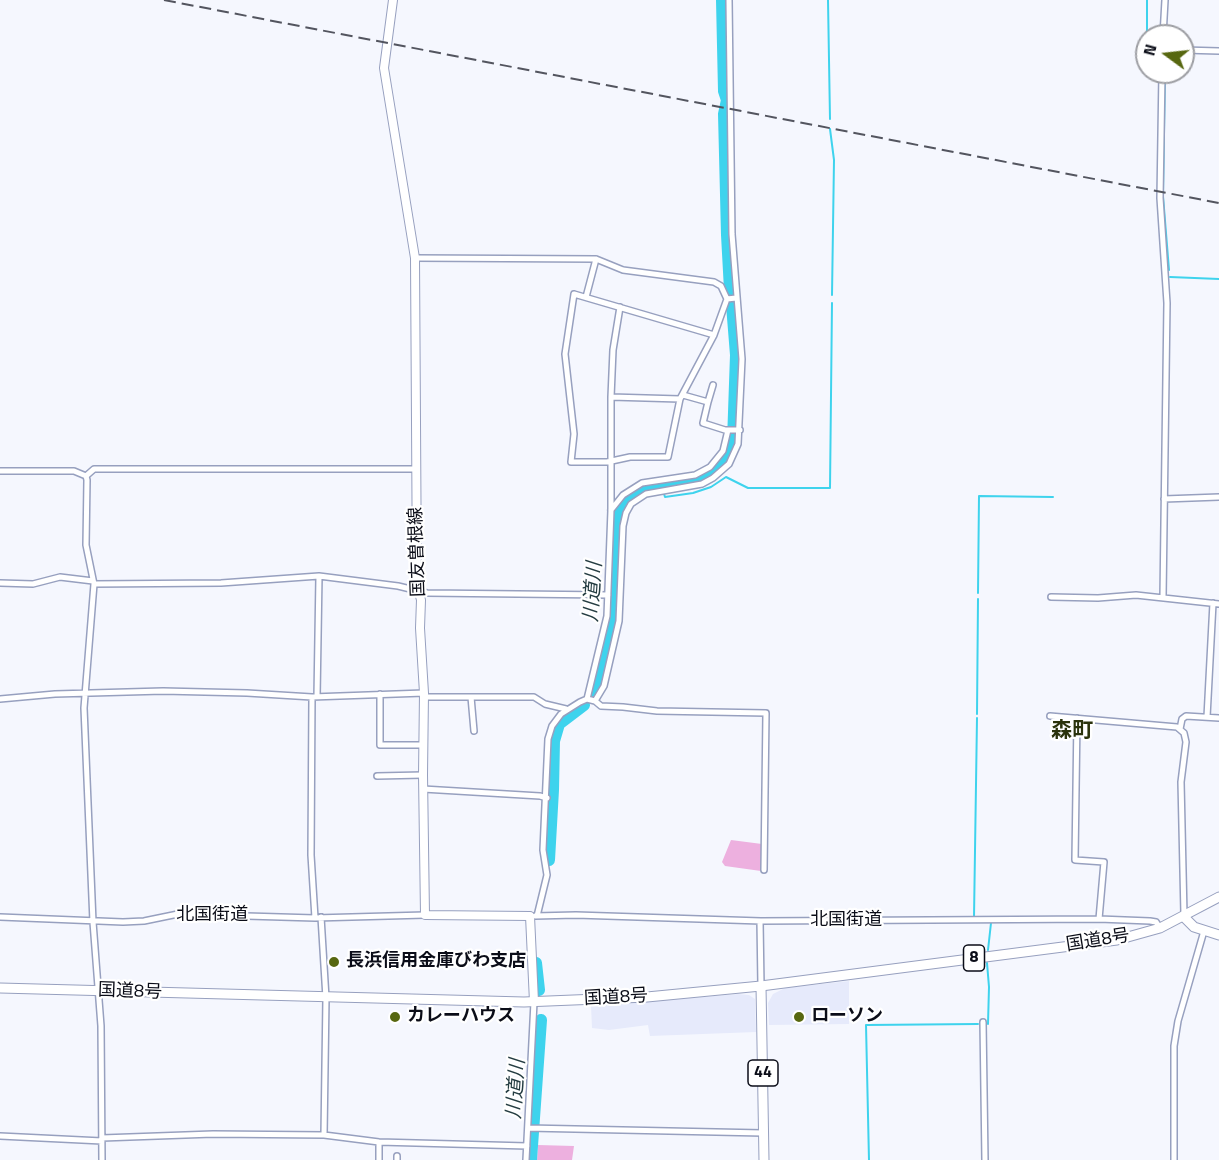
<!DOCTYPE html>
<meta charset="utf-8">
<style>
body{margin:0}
#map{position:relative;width:1219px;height:1160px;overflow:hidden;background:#f5f7fe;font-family:"Titillium Web",sans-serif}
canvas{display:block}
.north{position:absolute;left:1135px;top:24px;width:60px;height:60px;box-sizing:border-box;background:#fff;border:2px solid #9d9ea3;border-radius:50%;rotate:285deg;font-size:16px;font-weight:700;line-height:24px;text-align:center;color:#0b0d18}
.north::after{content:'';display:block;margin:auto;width:21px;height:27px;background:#576710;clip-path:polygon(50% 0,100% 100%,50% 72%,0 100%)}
</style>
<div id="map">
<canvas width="1219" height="1160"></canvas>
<div class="north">N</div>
</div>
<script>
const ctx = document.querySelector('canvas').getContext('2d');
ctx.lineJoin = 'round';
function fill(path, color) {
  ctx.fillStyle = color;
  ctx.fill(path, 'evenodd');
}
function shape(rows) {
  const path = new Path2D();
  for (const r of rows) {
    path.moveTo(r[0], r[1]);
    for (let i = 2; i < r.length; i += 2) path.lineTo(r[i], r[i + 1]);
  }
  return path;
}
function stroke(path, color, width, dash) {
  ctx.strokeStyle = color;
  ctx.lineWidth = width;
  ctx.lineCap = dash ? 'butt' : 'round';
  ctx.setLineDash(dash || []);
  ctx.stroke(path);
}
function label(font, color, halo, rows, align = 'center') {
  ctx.font = font + ' "Titillium Web","Noto Sans JP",sans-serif';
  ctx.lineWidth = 4.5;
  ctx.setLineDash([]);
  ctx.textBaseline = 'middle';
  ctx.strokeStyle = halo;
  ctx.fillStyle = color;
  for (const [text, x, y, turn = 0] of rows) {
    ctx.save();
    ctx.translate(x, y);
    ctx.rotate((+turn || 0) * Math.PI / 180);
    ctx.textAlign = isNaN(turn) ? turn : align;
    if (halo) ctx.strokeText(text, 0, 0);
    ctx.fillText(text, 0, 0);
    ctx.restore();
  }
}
fill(shape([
 [849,981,849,1024,769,1025,768,1003,773,994,785,988],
 [738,994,749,995,755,999,756,1032,650,1036,648,1025,609,1030,592,1028,591,1006]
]), '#e6eafb');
fill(shape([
 [731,840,762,844,761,871,725,866,722,862],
 [538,1145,574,1146,572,1160,537,1160]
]), '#edb0df');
stroke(shape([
 [828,0,830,119],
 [1147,48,1147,0],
 [1165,72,1163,196,1169,270],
 [830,129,834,160,832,295],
 [1170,277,1219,279],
 [663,485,664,487],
 [664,494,665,497,693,493,711,487,726,477,748,488,830,488,832,303],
 [978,593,979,496,1053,497],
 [977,714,978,599],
 [977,718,974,917,991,917],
 [988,950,991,923],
 [987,963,989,987,988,1024],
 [869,1160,866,1025,978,1024]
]), '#3ed3ed', 2);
stroke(shape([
 [722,0,724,91,727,100,724,114,727,235,730,290],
 [595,693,612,627,618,520,620,511,626,502,640,490,702,478,711,473,724,461,729,452,733,441,736,355,732,305],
 [549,860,553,790,554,741,559,724,584,705],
 [536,963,539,990],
 [531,1160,541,1020]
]), '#3ed3ed', 12);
const minor = shape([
 [1163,36,1165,0],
 [1183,50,1219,51],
 [1162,72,1160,198,1167,303,1163,597],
 [415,258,596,259,623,270,714,282,721,286,727,299,736,298],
 [574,294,714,335,680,399,668,457,630,457,607,462,571,462,574,434,565,354,574,294],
 [586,297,596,259],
 [620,307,613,350,611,397,680,399],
 [714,335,727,299],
 [683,395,708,402,703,423,725,430,740,430],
 [708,402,713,385],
 [0,471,74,471,86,476,87,480,86,545,94,584,84,708,93,922,101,1026,102,1160],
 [86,476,94,469,416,469],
 [1164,499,1219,497],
 [611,510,623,495,642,483,695,475,710,467,723,451,728,430],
 [0,583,33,584,60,577,93,581],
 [94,584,221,583,319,576,398,586,427,593,608,595],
 [1051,597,1098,598,1136,595,1219,604],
 [380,694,380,745,423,745],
 [317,697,319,576],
 [424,697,534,697,545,704,566,709],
 [471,697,474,731],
 [0,699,55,694,163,691,247,693,312,697],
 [587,699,607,616,611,510,611,397],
 [595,701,601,706,623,707,657,711,766,713,764,870],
 [1050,716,1177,727,1184,733,1186,742,1181,782,1184,915],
 [1207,717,1213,603],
 [1077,718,1075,860,1104,862,1099,919],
 [1180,729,1182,719,1186,716,1219,718],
 [377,776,423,775],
 [423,789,540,796,547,798],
 [535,916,576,915,761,921,1099,919,1150,921,1156,922,1160,928],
 [537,916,547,875,543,850,548,739,552,726,561,714,580,702,587,699,595,701,604,686,619,621,623,526,626,513,631,504,646,494,702,484,713,478,729,464,738,444,742,359,732,234,729,0],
 [0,917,123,922,144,921,178,914,315,918,425,915],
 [321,917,326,998,324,1135],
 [315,918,311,855,312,697,424,693],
 [760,921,761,986],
 [983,1022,985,1160],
 [528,1128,763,1133],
 [0,1136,102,1141],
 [102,1138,213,1134,324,1135,379,1142,527,1146],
 [397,1156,397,1160],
 [379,1160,379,1142],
 [526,1160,534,1002],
 [1174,1160,1174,1046,1178,1021,1204,931]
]);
const secondary = shape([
 [393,0,384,68,415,258,417,586,421,600,420,628,424,693,423,775,425,915,530,916,534,1002]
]);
const primary = shape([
 [1184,917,1194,927,1219,935],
 [761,986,764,1160]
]);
const trunk = shape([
 [0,988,524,1002,647,997,761,986,1117,940,1160,928,1219,897]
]);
stroke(minor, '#97a0bf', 8);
stroke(secondary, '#97a0bf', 10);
stroke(primary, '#97a0bf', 11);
stroke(trunk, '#97a0bf', 11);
stroke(minor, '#fff', 5);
stroke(secondary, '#fff', 8);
stroke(primary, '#fff', 9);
stroke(trunk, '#fff', 9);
stroke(shape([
 [164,0,1219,203]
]), '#53555f', 2, [12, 6]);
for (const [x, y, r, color] of [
 [334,962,6,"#576710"],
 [395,1017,6,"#576710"],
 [799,1017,6,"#576710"]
]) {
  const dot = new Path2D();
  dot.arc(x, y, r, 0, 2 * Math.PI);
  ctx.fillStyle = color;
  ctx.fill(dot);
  stroke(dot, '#fff', 2);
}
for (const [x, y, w] of [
 [974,958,21],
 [763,1073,30]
]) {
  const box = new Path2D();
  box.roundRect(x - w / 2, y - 13, w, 26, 4.5);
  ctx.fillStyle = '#fff';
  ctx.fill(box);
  stroke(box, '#0b0d18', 1.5);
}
label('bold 16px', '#0b0d18', null, [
 ["8",974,958],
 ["44",763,1073]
]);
label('18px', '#0b0d18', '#fff', [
 ["国友曽根線",418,552,-92],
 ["北国街道",212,916],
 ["北国街道",846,921],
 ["国道8号",1098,941,-9],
 ["国道8号",130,992,2],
 ["国道8号",616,998,-3]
]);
label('bold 18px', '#0b0d18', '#fff', [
 ["長浜信用金庫びわ支店",346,962],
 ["カレーハウス",407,1017],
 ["ローソン",811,1017]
], 'left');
label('italic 20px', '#253d42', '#fff', [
 ["川道川",594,592,-86],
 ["川道川",517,1089,-86]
]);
label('bold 21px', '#2b330c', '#fff', [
 ["森町",1072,732]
]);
</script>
